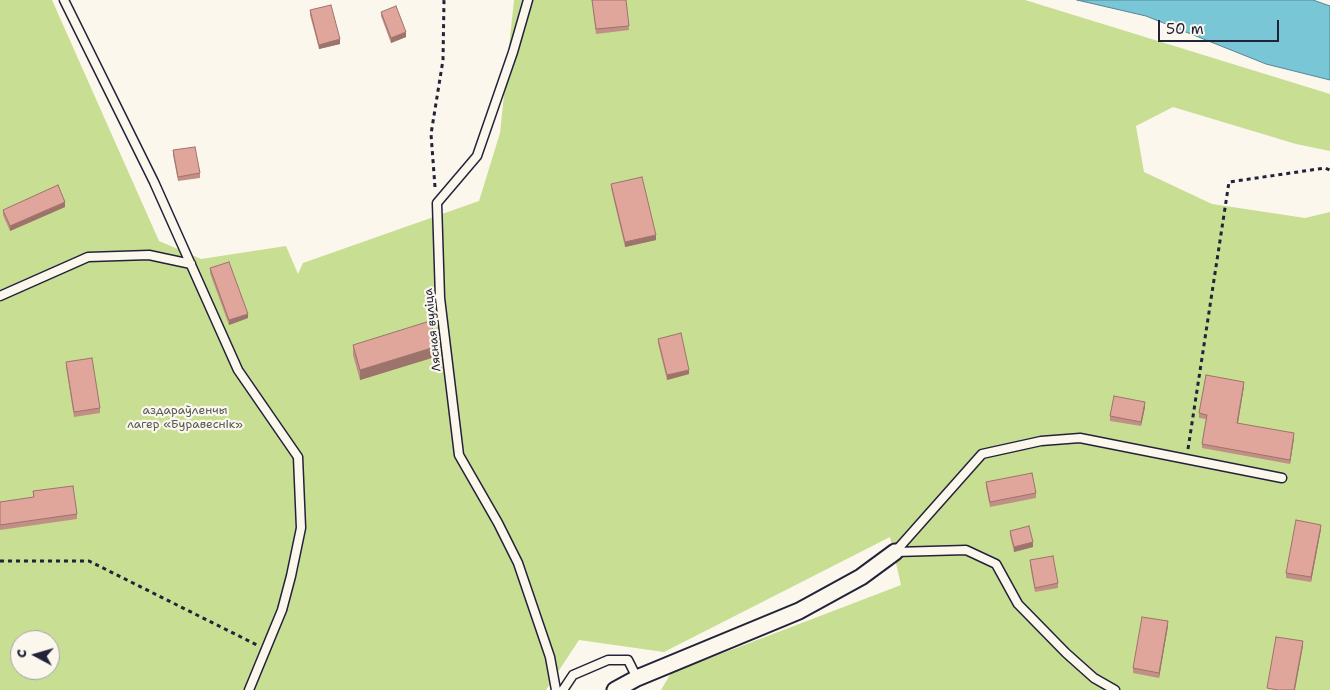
<!DOCTYPE html>
<meta charset="utf-8">
<style>
body{margin:0}
#map{position:relative;width:1330px;height:690px;overflow:hidden;background:#fbf7ec;font-family:"Shantell Sans",sans-serif}
canvas{display:block}
.north{position:absolute;left:10px;top:630px;width:50px;height:50px;box-sizing:border-box;background:#fbf7ec;border:1px solid #a4a2a5;border-radius:50%;rotate:276deg;font-size:14px;font-weight:700;line-height:20px;text-align:center;color:#22223b}
.north::after{content:'';display:block;margin:auto;width:18px;height:22px;background:#22223b;clip-path:polygon(50% 0,100% 100%,50% 72%,0 100%)}
.scale{position:absolute;left:1158px;top:20px;width:121px;height:22px;box-sizing:border-box;border:2px solid #22223b;border-top:0;padding-left:6px;font-size:15px;line-height:18px;white-space:nowrap;color:#22223b;-webkit-text-stroke:4px #fbf7ec;paint-order:stroke}
</style>
<div id="map">
<canvas width="1330" height="690"></canvas>
<div class="north">С</div>
<div class="scale">50 m</div>
</div>
<script>
const ctx = document.querySelector('canvas').getContext('2d');
ctx.lineJoin = 'round';
function fill(path, color) {
  ctx.fillStyle = color;
  ctx.fill(path, 'evenodd');
}
function shape(rows) {
  const path = new Path2D();
  for (const r of rows) {
    path.moveTo(r[0], r[1]);
    for (let i = 2; i < r.length; i += 2) path.lineTo(r[i], r[i + 1]);
  }
  return path;
}
function stroke(path, color, width, dash) {
  ctx.strokeStyle = color;
  ctx.lineWidth = width;
  ctx.lineCap = dash ? 'butt' : 'round';
  ctx.setLineDash(dash || []);
  ctx.stroke(path);
}
function label(font, color, halo, rows, align = 'center') {
  ctx.font = font + ' "Shantell Sans",sans-serif';
  ctx.lineWidth = 4.5;
  ctx.setLineDash([]);
  ctx.textBaseline = 'middle';
  ctx.strokeStyle = halo;
  ctx.fillStyle = color;
  for (const [text, x, y, turn = 0] of rows) {
    ctx.save();
    ctx.translate(x, y);
    ctx.rotate((+turn || 0) * Math.PI / 180);
    ctx.textAlign = isNaN(turn) ? turn : align;
    if (halo) ctx.strokeText(text, 0, 0);
    ctx.fillText(text, 0, 0);
    ctx.restore();
  }
}
fill(shape([
 [0,0,52,0,159,241,201,259,286,246,298,274,303,263,479,201,500,133,514,0,1025,0,1330,94,1330,151,1296,144,1173,107,1136,126,1144,172,1212,204,1305,218,1330,212,1330,690,661,690,671,673,901,585,890,537,664,652,579,640,546,690,0,690],
 [20,640,50,640,50,670,20,670]
]), '#c8de93');
const water = shape([
 [1077,0,1313,0,1330,6,1330,80,1266,64,1146,16,1077,0]
]);
fill(water, '#79c6d7');
stroke(water, '#568499', 1);
const lane = shape([
 [64,0,154,182,238,370,298,457,301,528,291,576,282,610,249,690],
 [528,0,513,52,477,156,437,203,440,298,459,455,498,523,518,563,550,657,556,690],
 [0,296,88,257,149,255,191,264],
 [895,552,982,454,1041,441,1080,438,1282,478],
 [895,552,966,550,996,564,1018,604,1066,653,1094,678,1115,690],
 [563,690,573,675,608,660,628,660,637,678]
]);
const street = shape([
 [615,690,637,678,799,611,861,577,895,552]
]);
stroke(lane, '#22223b', 11);
stroke(street, '#22223b', 19);
stroke(shape([
 [435,187,431,134,443,60,444,0],
 [1188,449,1229,182,1325,168,1330,170],
 [0,561,89,561,257,645]
]), '#22223b', 3, [4, 4]);
stroke(lane, '#fbf7ec', 8);
stroke(street, '#fbf7ec', 15);
fill(shape([
 [592,0,626,0,629,30,596,34],
 [310,10,340,44,319,49,310,15],
 [381,12,406,37,391,43,381,16],
 [173,150,200,173,200,178,178,181,173,155],
 [611,184,656,240,625,247,611,188],
 [65,207,10,231,3,215,3,210],
 [210,268,248,318,229,325,210,273],
 [658,339,689,374,667,380,658,343],
 [353,345,438,356,360,380,353,355],
 [66,362,100,408,100,413,74,417,66,367],
 [1244,386,1238,423,1294,438,1290,464,1202,448,1202,444,1206,419,1199,418,1199,413],
 [1145,407,1141,426,1110,421,1110,416],
 [986,482,1036,493,1036,498,990,507,986,487],
 [33,491,77,514,77,519,0,530,0,502,33,497],
 [1321,529,1311,582,1286,578,1286,573],
 [1010,531,1033,547,1014,552,1010,535],
 [1030,560,1058,583,1058,588,1035,592,1030,565],
 [1168,626,1159,678,1133,673,1133,668]
]), '#c18f85');
fill(shape([
 [406,32,406,37,391,43,391,38],
 [340,39,340,44,319,49,319,45],
 [65,202,65,207,10,231,10,226],
 [656,235,656,240,625,247,625,242],
 [248,314,248,318,229,325,229,320],
 [438,346,438,356,360,380,360,370],
 [689,370,689,374,667,380,667,375],
 [1244,382,1244,386,1237,428,1237,423],
 [1145,402,1145,407,1141,426,1141,422],
 [1294,433,1294,438,1290,464,1290,460],
 [1321,525,1321,529,1311,582,1311,577],
 [1033,542,1033,547,1014,552,1014,547],
 [1168,621,1168,626,1159,678,1159,673],
 [1303,641,1303,646,1295,690,1294,690]
]), '#9d746c');
const building = shape([
 [592,0,626,0,629,26,596,29,592,0],
 [331,5,340,39,319,45,310,10,331,5],
 [396,6,406,32,391,38,381,12,396,6],
 [195,147,200,173,178,177,173,150,195,147],
 [642,177,656,235,625,242,611,184,642,177],
 [58,185,65,202,10,226,3,210,58,185],
 [229,262,248,314,229,320,210,268,229,262],
 [430,321,438,346,360,370,353,345,430,321],
 [681,333,689,370,667,375,658,339,681,333],
 [92,358,100,408,74,412,66,362,92,358],
 [1206,375,1244,382,1237,423,1294,433,1290,460,1202,444,1207,415,1199,413,1206,375],
 [1114,396,1145,402,1141,422,1110,416,1114,396],
 [1032,473,1036,493,990,502,986,482,1032,473],
 [73,486,77,514,0,525,0,502,34,497,33,491,73,486],
 [1296,520,1321,525,1311,577,1286,573,1296,520],
 [1029,526,1033,542,1014,547,1010,531,1029,526],
 [1053,556,1058,583,1035,588,1030,560,1053,556],
 [1142,617,1168,621,1159,673,1133,668,1142,617],
 [1276,637,1303,641,1294,690,1278,690,1267,688,1276,637]
]);
fill(building, '#e0a69b');
stroke(building, '#9d746c', 1);
label('12px', '#22223b', '#fbf7ec', [
 ["Лясная вуліца",433,330,-96]
]);
label('12px', '#545a55', '#fbf7ec', [
 ["аздараўленчы",185,411],
 ["лагер «Буравеснік»",185,425]
]);
</script>
